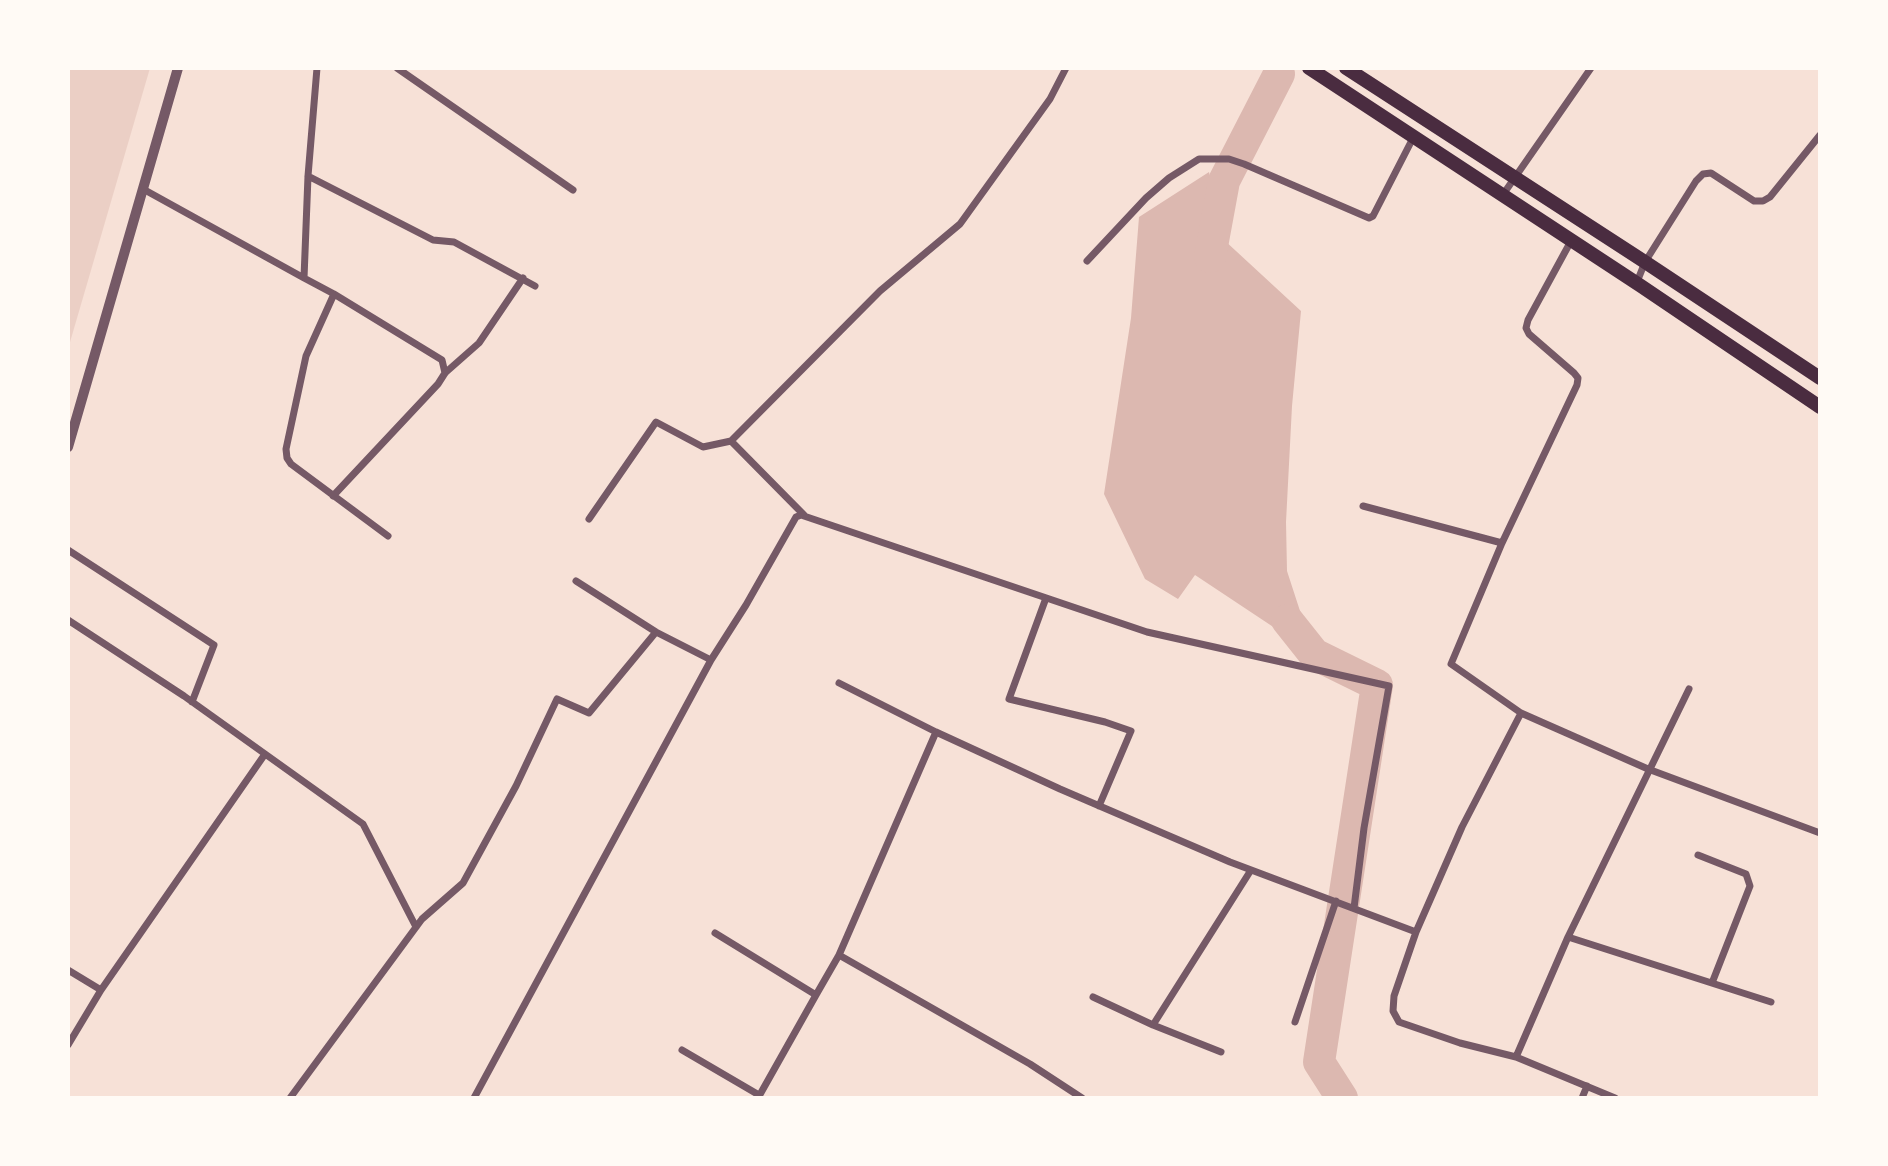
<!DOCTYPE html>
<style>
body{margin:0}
#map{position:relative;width:1888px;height:1166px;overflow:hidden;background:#f7e1d7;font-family:"PT Sans",sans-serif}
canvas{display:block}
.frame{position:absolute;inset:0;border:70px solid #fffaf5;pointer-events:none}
</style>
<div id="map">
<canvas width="1888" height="1166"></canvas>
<div class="frame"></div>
</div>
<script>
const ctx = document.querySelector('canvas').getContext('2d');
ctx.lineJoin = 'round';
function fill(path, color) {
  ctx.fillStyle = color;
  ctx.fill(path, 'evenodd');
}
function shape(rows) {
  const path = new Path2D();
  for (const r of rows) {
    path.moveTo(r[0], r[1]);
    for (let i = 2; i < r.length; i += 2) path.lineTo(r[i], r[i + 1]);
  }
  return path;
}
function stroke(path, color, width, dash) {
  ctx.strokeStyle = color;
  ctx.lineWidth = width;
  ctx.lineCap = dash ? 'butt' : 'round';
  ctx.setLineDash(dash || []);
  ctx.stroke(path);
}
fill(shape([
 [68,68,150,68,68,349]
]), '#ebcfc5');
fill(shape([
 [1209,172,1223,239,1301,311,1292,406,1286,522,1287,571,1314,654,1195,575,1178,599,1145,579,1104,494,1131,318,1139,217]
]), '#dcb8b0');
stroke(shape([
 [1210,257,1224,181,1279,74],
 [1287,620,1314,654,1377,685,1319,1062,1342,1098]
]), '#dcb8b0', 32);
stroke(shape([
 [317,68,308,176,304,278,334,294,442,360,445,373],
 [397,68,573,190],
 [308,176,433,240,454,242,535,286],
 [143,189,304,278],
 [1502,196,1591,68],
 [1571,241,1528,320,1526,328,1529,334,1574,373,1578,378,1577,385,1502,543,1451,664,1521,713,1648,769,1820,833],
 [1087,261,1146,198,1169,178,1199,159,1229,159,1244,164,1369,218,1373,216,1413,138],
 [1637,282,1645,262,1696,181,1703,174,1711,173,1754,201,1763,201,1770,197,1820,135],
 [334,294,306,356,286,449,287,458,291,464,388,536],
 [333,496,438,384,445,373,479,343,523,278],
 [1363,506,1502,543],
 [804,515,731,441,880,291,960,224,1050,99,1066,68],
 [589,519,656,422,703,447,731,441],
 [68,550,214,645,192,702],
 [576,581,656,632,711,660],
 [1046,598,1009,699,1105,722,1131,731,1099,806],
 [68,620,184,696,363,824,416,927],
 [839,683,936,732,1060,789,1230,862,1416,932],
 [1521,713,1462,827,1416,932,1394,996,1393,1011,1399,1022,1460,1043,1516,1057,1615,1098],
 [1698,855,1746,874,1750,886,1712,983],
 [715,933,816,995,758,1098],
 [1568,937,1771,1002],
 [839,955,936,732],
 [68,970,101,990,265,754],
 [816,995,839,955,1030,1064,1082,1098],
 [1093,997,1153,1025,1251,870],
 [1295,1022,1336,901],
 [1153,1025,1221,1052],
 [68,1045,101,990],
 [682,1050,759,1095],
 [1516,1057,1568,937,1689,689],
 [290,1098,422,919,463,883,516,786,557,699,589,713,656,632],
 [474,1098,711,660,746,605,796,517,801,515,1147,632,1389,686,1364,828,1354,908],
 [1582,1098,1587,1086]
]), '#755966', 7);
stroke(shape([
 [68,447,178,68]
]), '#755966', 10);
stroke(shape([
 [1309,68,1641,286,1820,407],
 [1346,68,1645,262,1820,378]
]), '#4a2c40', 14);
</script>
